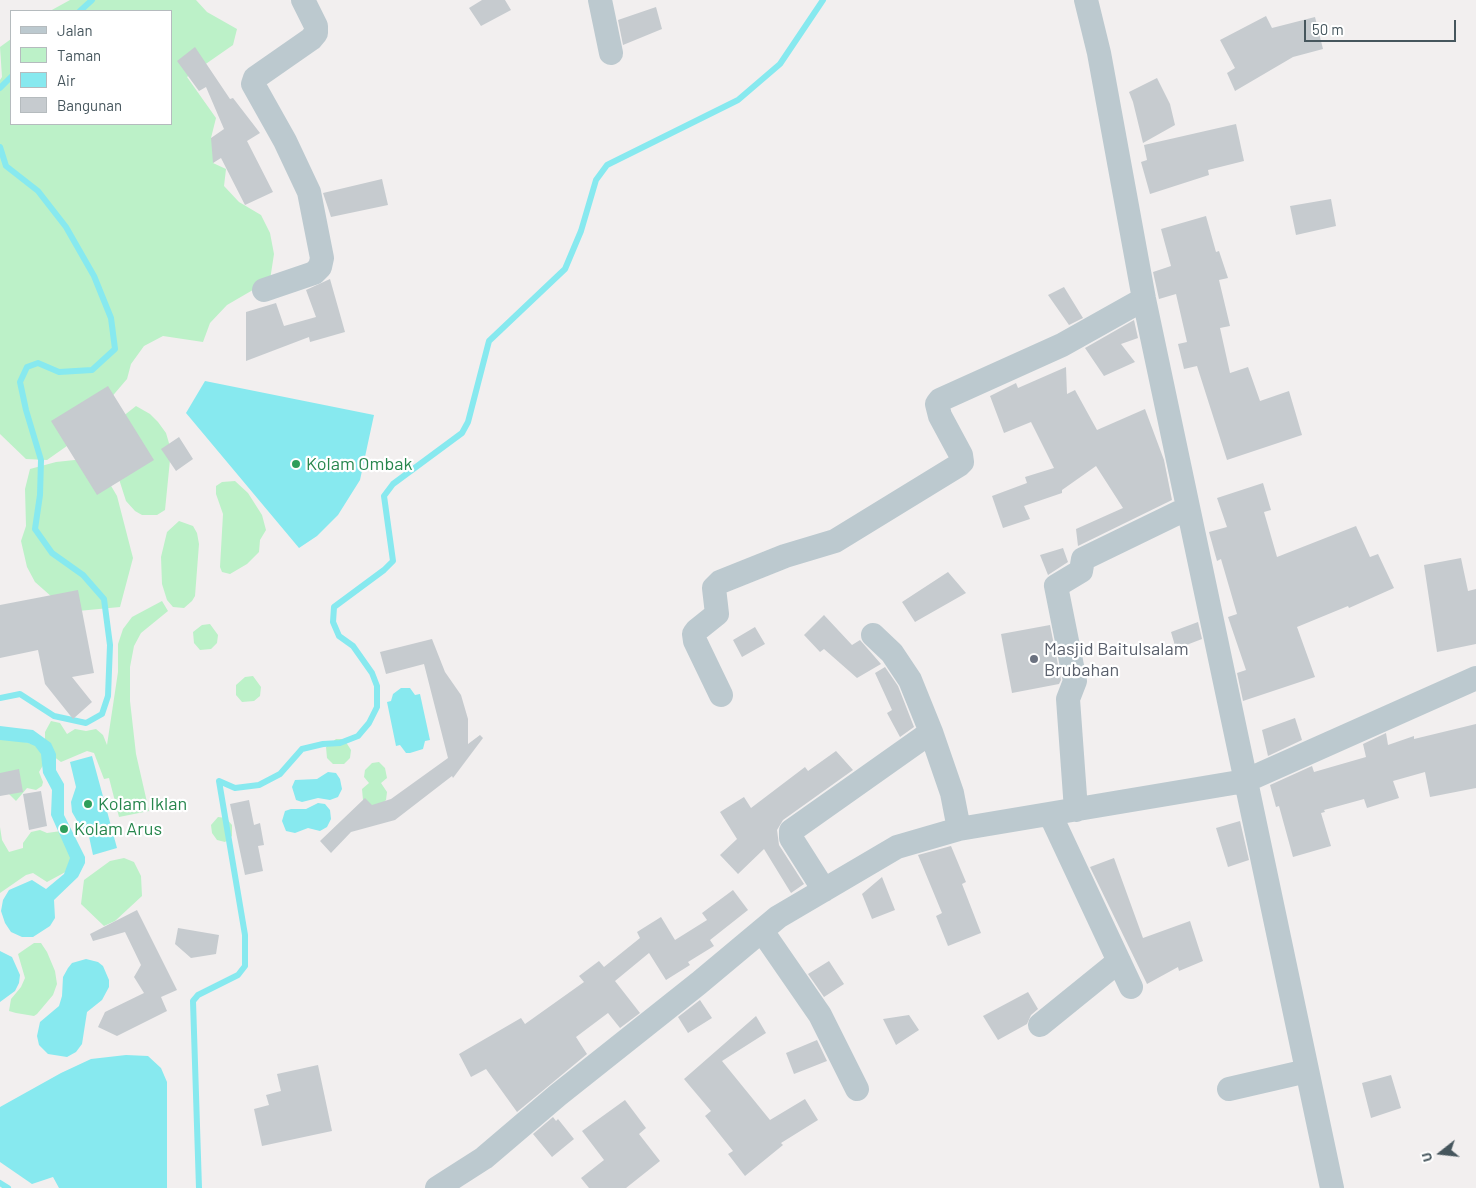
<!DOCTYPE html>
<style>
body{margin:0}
#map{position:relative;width:1476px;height:1188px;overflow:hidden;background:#f2efef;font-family:Barlow,sans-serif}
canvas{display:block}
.legend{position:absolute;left:10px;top:10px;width:162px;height:115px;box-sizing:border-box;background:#fff;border:1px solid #b5bbbe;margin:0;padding:6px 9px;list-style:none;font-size:15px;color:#46565d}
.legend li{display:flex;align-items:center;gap:10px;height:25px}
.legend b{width:25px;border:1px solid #b5bbbe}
.north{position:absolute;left:1416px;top:1128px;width:50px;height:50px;-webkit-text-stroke:4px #fff;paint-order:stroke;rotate:254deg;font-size:14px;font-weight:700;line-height:20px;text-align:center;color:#46565d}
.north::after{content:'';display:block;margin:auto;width:18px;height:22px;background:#46565d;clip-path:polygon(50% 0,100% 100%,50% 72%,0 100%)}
.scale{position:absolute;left:1304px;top:20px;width:152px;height:22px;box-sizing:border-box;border:2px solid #46565d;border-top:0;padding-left:6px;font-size:15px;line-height:18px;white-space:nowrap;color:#46565d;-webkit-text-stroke:4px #fff;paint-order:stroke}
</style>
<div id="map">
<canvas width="1476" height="1188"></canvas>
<ul class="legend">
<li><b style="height:6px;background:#bcc9cf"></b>Jalan</li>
<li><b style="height:14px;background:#bcf1c8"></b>Taman</li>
<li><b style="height:14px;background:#87e9ef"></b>Air</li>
<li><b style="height:14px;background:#c6cbcf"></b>Bangunan</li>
</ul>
<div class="north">U</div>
<div class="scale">50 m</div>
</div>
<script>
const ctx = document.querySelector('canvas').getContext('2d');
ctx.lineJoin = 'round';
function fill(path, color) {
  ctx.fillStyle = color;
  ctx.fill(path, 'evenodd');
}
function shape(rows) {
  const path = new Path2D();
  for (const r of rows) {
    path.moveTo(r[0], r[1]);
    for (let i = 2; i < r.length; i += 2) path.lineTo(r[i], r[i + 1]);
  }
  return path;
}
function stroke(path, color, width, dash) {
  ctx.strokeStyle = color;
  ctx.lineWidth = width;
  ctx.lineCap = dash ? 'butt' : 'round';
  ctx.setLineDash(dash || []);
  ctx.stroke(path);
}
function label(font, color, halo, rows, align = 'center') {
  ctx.font = font + ' Barlow,sans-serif';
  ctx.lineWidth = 4.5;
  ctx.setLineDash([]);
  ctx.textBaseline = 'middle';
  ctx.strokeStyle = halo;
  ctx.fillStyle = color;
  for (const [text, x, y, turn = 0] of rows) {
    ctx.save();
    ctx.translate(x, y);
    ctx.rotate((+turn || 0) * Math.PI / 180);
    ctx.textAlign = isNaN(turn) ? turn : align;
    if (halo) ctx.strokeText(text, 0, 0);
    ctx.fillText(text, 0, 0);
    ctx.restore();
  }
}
fill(shape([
 [70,0,196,0,207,12,237,29,233,45,187,77,216,118,211,138,226,146,213,163,226,169,224,186,239,202,261,215,270,233,274,254,270,280,227,305,210,323,203,342,163,336,144,346,131,364,127,379,74,441,47,460,26,459,0,434,0,80,2,77,0,47,11,39,11,124,171,124,171,11,50,11],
 [136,406,150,414,158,422,166,433,171,450,165,510,157,515,142,515,135,511,126,501,118,476,122,417],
 [84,459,107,479,117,496,133,558,120,607,78,611,61,605,35,582,27,567,21,541,26,526,25,489,30,469,56,462],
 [235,481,248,493,262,515,266,530,260,540,259,552,247,564,230,574,222,572,220,567,223,514,216,494,216,486,222,482],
 [179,521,193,526,197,533,199,544,195,596,192,601,184,608,173,607,167,600,162,584,161,557,167,532],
 [162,601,168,611,141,633,134,646,130,667,130,701,136,754,149,811,119,817,109,778,104,779,94,753,87,751,61,762,49,753,45,743,45,732,51,721,60,723,67,734,75,729,86,731,96,729,103,735,107,745,118,672,118,644,123,629,132,617],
 [210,624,218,635,217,643,211,649,200,650,194,643,193,632,202,625],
 [253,676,261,687,260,696,254,701,242,702,236,695,236,685,245,677],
 [5,737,40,746,45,762,39,772,43,782,42,786,36,790,27,788,16,801,0,785,0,738],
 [336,739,344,739,351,750,350,758,344,764,333,764,327,758,326,747],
 [379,762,385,768,387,778,381,783,387,792,386,800,380,806,369,807,363,800,362,789,369,783,364,777,365,770,372,763],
 [218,817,226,818,232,825,232,836,225,842,217,840,212,833,211,825],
 [0,827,2,840,9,852,23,848,23,843,31,832,40,830,47,833,61,831,71,845,71,869,47,882,33,873,26,875,0,893],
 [124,858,134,862,141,876,142,896,115,921,104,926,81,904,84,880,110,861],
 [34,943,41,943,47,952,55,971,57,984,53,995,37,1014,34,1016,16,1013,9,1011,11,999,21,987,25,978,18,954]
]), '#bcf1c8');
fill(shape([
 [205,381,374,415,360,480,338,515,317,536,299,548,186,413],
 [401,688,410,688,415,695,420,694,430,740,425,741,423,749,410,753,406,753,400,745,396,746,387,702,391,701,393,694],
 [0,726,33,730,51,743,56,754,56,770,64,784,64,815,85,857,85,863,78,877,54,900,55,918,50,926,33,937,22,937,11,932,5,923,1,911,3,900,9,890,32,880,46,889,64,874,70,858,51,815,52,790,43,773,41,754,35,746,28,743,0,740],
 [92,756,117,848,93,855,88,832,80,826,72,812,71,802,76,787,70,762],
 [328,772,336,773,340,779,342,789,338,797,330,800,318,798,302,802,296,800,292,787,295,780,317,779],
 [318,803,325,804,330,810,331,819,327,827,320,831,308,828,295,833,286,831,282,821,285,811,291,809,306,809],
 [0,951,12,957,20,975,19,983,15,991,0,1002],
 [86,959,98,962,103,966,109,980,109,987,102,1000,87,1012,82,1044,76,1052,67,1057,48,1054,39,1045,37,1036,40,1022,59,1006,62,996,63,977,68,968,72,963],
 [126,1055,148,1056,161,1068,167,1082,167,1188,59,1188,53,1177,32,1184,0,1162,0,1107,61,1073,91,1059]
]), '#87e9ef');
stroke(shape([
 [80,11,92,0],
 [0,88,11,77],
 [0,147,6,166,38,191,66,227,94,276,111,318,115,349,92,370,59,372,38,363,27,367,20,382,26,410,41,460,40,495,35,529,52,553,83,575,104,599,110,645,108,696,102,714,86,723,54,716,20,694,0,698],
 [0,1183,8,1188],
 [199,1188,193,1001,198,995,238,975,245,966,245,935,219,781,235,788,259,785,280,774,302,749,323,744,340,743,358,736,369,723,377,707,377,686,372,673,353,646,339,636,333,622,334,607,384,570,393,561,384,496,393,484,462,433,468,422,489,341,565,269,581,231,596,180,607,165,738,100,780,64,823,0]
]), '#87e9ef', 6);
fill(shape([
 [482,0,505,0,511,10,481,26,469,8],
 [656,7,662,29,623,45,618,20],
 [1266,16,1272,28,1315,17,1323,49,1293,57,1235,91,1227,73,1235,68,1220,40],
 [195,47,230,99,233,98,260,133,247,141,273,192,245,205,221,158,213,163,211,138,224,129,206,87,199,91,177,61],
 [1157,78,1170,104,1175,125,1143,143,1133,102,1129,92],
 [1236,124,1244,161,1208,170,1209,175,1150,194,1141,162,1147,160,1144,145],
 [382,179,388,205,331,217,323,193],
 [1331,199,1336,226,1296,235,1290,206],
 [1206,216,1216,252,1219,251,1228,278,1219,280,1230,326,1220,328,1230,373,1248,367,1260,401,1289,391,1302,435,1227,460,1197,366,1184,369,1178,344,1187,342,1176,294,1159,299,1153,272,1171,266,1161,229],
 [330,279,345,332,310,342,309,337,246,361,246,312,276,303,284,326,316,317,306,290],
 [1064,287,1083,318,1069,325,1048,295],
 [1134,320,1138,338,1121,344,1135,362,1104,376,1085,348],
 [1066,367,1067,394,1075,390,1097,430,1145,409,1164,460,1172,500,1078,546,1076,529,1123,508,1096,466,1062,490,1062,493,1024,506,1030,519,1003,528,992,496,1027,483,1025,477,1054,468,1031,422,1004,433,990,396,1016,383,1018,388],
 [108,386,154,460,97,495,51,421],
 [179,437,193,459,176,471,161,449],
 [1263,483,1271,510,1264,512,1277,557,1356,526,1370,557,1378,554,1394,588,1349,608,1348,606,1297,627,1315,677,1243,701,1237,673,1246,670,1228,617,1237,614,1221,559,1217,561,1209,532,1227,527,1217,498],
 [1063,548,1068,562,1048,575,1040,555],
 [1461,558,1468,591,1476,589,1476,644,1437,652,1424,565],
 [948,572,966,593,915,622,902,602],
 [78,590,94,673,72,677,92,702,73,719,45,684,38,650,0,658,0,605],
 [824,615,852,645,860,640,881,664,857,678,824,649,820,652,804,635],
 [1198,622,1202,639,1176,649,1171,632],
 [1050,625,1061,680,1059,684,1012,693,1001,634],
 [755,627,765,644,742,657,733,640],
 [432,639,445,672,461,695,468,719,468,744,480,735,483,738,453,778,452,776,395,820,351,832,331,853,320,841,365,798,372,805,391,799,448,758,424,664,386,674,380,652],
 [885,667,898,686,914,727,900,737,887,713,892,710,875,673],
 [1295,718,1302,740,1268,756,1262,730],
 [1476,724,1476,788,1430,797,1425,772,1393,781,1399,798,1367,808,1364,799,1324,810,1325,812,1321,813,1331,846,1293,857,1279,806,1276,807,1270,785,1312,766,1314,772,1366,757,1363,744,1386,733,1388,745,1414,736,1414,739],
 [836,751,853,770,783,820,777,830,779,845,804,884,791,893,764,849,738,874,720,855,737,839,720,812,744,797,751,808,805,767,808,771],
 [19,769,23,792,0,796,0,773],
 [41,791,47,826,29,830,23,794],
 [249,800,254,825,260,823,264,845,258,846,263,871,245,875,230,804],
 [1240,821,1249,860,1228,867,1216,828],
 [951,846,966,882,962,884,981,933,948,946,936,916,942,913,918,855],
 [1114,858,1143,938,1190,921,1203,961,1179,971,1178,967,1147,984,1090,867],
 [882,877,895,910,872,919,862,894],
 [733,890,748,910,710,940,714,946,688,962,690,965,666,980,649,953,615,981,640,1013,620,1028,608,1013,576,1037,587,1054,517,1112,486,1069,471,1077,459,1054,521,1018,525,1024,584,982,579,976,599,961,604,967,640,938,637,932,661,917,675,940,707,920,702,913],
 [137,910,177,990,161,997,167,1011,117,1036,98,1027,105,1012,144,993,134,977,141,965,125,932,93,941,90,934],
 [178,928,219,935,216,954,191,958,175,944],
 [829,961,844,984,824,997,808,974],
 [1028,992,1038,1009,1031,1015,1027,1024,998,1040,983,1016],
 [700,1000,712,1018,688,1033,678,1017],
 [909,1015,919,1030,896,1045,883,1019],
 [756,1016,766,1033,722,1061,770,1120,805,1099,818,1120,781,1143,783,1145,745,1176,728,1154,733,1151,705,1116,711,1111,684,1079],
 [817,1040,827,1061,794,1074,786,1053],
 [318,1065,332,1131,262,1146,254,1109,269,1105,266,1095,281,1091,277,1074],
 [1391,1075,1401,1108,1371,1118,1362,1083],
 [625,1100,646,1128,639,1134,660,1161,626,1188,589,1188,581,1178,604,1160,582,1131],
 [553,1117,556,1121,558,1119,574,1139,552,1157,533,1134]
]), '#c6cbcf');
stroke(shape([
 [600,0,611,53],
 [1086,0,1099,53,1144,299,1332,1188],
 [264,290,314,273,320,267,322,258,309,192,285,141,253,84,255,78,311,39,316,33,316,26,303,0],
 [873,635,892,653,910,680,931,732,952,793,959,829],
 [721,695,695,641,694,634,697,630,717,614,714,588,720,582,785,556,835,541,959,465,962,462,961,455,940,416,937,404,940,400,1062,345,1144,299],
 [1076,810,1068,699,1075,681,1056,586,1081,571,1083,559,1188,508],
 [1050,814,1131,987],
 [824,890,791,838,791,831,931,732],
 [762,931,820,1015,857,1089],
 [1040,1025,1119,961],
 [1229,1089,1307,1071],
 [437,1188,484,1158,558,1095,699,983,778,917,897,847,959,829,1245,781,1476,678]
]), '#bcc9cf', 24);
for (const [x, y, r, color] of [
 [296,464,5,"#2e9e5b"],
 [1034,659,5,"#6b7280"],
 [88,804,5,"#2e9e5b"],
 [64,829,5,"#2e9e5b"]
]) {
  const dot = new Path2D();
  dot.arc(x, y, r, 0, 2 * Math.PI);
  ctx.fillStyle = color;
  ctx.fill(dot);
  stroke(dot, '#fff', 2);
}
label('18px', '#27864d', '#fff', [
 ["Kolam Ombak",306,464],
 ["Kolam Iklan",98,804],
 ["Kolam Arus",74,829]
], 'left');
label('18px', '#5b616d', '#fff', [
 ["Masjid Baitulsalam",1044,649],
 ["Brubahan",1044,670]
], 'left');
</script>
